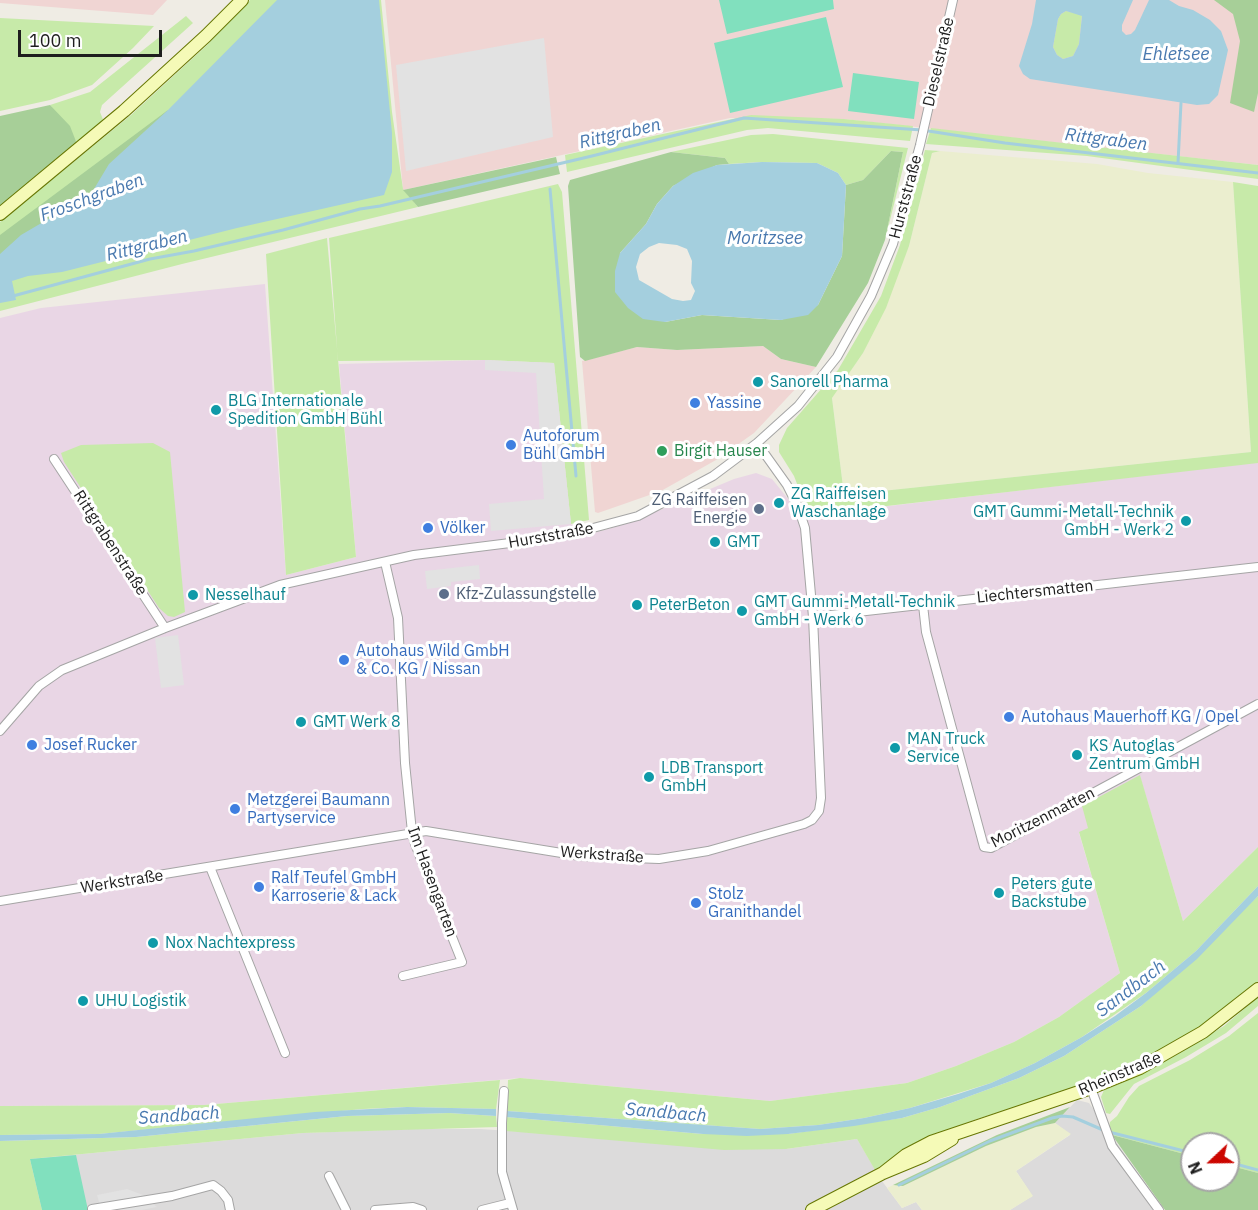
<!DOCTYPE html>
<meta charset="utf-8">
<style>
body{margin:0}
#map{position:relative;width:1258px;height:1210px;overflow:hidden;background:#efece4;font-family:"IBM Plex Sans",sans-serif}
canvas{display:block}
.north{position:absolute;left:1180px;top:1132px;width:60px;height:60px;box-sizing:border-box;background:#fff;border:2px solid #a5a5a5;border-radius:50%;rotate:248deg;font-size:16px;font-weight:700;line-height:24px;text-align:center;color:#1e1e1e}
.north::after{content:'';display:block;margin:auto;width:21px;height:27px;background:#cc0600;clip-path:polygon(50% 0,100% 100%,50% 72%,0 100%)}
.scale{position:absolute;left:18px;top:30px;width:144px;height:27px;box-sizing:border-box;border:3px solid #1e1e1e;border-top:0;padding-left:8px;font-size:18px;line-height:21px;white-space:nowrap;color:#1e1e1e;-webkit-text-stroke:4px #fff;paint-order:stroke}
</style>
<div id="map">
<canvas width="1258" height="1210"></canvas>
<div class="north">N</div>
<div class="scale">100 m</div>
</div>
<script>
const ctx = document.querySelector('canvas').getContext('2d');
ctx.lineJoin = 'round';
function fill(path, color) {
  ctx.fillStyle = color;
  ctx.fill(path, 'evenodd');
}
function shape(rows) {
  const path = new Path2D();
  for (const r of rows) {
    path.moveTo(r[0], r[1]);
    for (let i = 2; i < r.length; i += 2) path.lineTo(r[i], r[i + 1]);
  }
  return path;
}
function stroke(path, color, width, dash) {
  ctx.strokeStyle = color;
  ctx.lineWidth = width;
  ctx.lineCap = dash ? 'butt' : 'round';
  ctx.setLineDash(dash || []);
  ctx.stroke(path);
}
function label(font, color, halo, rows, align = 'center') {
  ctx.font = font + ' "IBM Plex Sans",sans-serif';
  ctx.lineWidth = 6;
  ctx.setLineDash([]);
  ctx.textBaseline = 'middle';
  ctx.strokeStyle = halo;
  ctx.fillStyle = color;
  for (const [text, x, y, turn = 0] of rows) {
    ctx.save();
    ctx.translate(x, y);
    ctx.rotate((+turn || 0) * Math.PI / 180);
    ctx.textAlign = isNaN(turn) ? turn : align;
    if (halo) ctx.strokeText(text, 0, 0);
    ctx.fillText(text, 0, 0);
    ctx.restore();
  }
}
fill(shape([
 [1077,1100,1089,1103,1164,1210,1010,1210,1032,1196,1016,1171,1070,1135,1055,1123],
 [410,1129,480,1129,786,1149,857,1139,882,1181,902,1208,916,1202,922,1210,42,1210,30,1159,303,1133]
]), '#dcdbdb');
fill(shape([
 [0,0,167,0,153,15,0,3],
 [385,0,1258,0,1258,165,844,119,730,118,403,190],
 [763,346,781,359,816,367,754,433,716,460,661,491,598,513,595,512,582,361,637,347,677,350]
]), '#f0d5d3');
fill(shape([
 [265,284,286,575,356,557,339,364,485,360,554,363,571,524,584,536,629,523,734,479,756,473,772,479,789,500,797,517,1258,462,1258,847,1183,921,1140,776,1088,828,1079,833,1120,973,1059,1017,1014,1042,956,1066,907,1083,770,1101,520,1078,204,1105,0,1106,0,318,41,308]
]), '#e9d6e5');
fill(shape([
 [940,151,1097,164,1148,173,1233,182,1251,452,844,495,832,397,863,353,909,246,932,153],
 [1055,1123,1071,1134,1016,1171,1033,1196,1010,1210,922,1210,916,1202,902,1208,887,1188,893,1185,903,1186,986,1146,1036,1127]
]), '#ebeecf');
fill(shape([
 [250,0,381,0,392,112,403,189,418,207,182,264,0,311,0,222,131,115,206,46],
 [1066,11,1082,15,1079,44,1073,56,1063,59,1057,55,1053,47,1058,19,1061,14],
 [186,16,193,23,102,105,100,112,104,122,77,143,50,105,90,92],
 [0,18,154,26,133,48,92,85,50,100,0,111],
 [751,115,844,119,913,126,910,141,768,128,747,130,567,172,565,155],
 [931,128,1258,165,1258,179,1087,156,926,144],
 [773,134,908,148,885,240,903,152,891,151,863,180,846,185,838,173,817,163,762,162,729,164,725,158,671,152,751,135],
 [925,150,940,151,932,153,909,246,886,308,863,353,832,398,844,495,1251,452,1233,182,1258,186,1258,463,809,515,794,476,779,452,779,445,787,428,838,370,881,296,900,245],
 [558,184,562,192,589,520,571,524,554,363,485,360,338,361,329,238],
 [327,238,356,557,286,575,266,254],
 [153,443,170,452,185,612,174,617,168,616,159,608,64,462,61,453,81,445],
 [1140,775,1183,921,1258,847,1258,886,1196,951,1146,993,1082,1037,1035,1063,991,1083,910,1108,864,1118,818,1125,760,1129,507,1111,508,1080,520,1078,770,1101,907,1083,956,1066,1014,1042,1059,1017,1120,973,1079,832,1088,828,1082,806],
 [1258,896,1258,983,1223,1013,1146,1060,1084,1085,977,1119,921,1140,875,1170,857,1139,786,1149,724,1150,506,1131,506,1117,703,1134,788,1134,902,1118,940,1107,1019,1078,1064,1056,1141,1006],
 [1258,997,1258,1006,1226,1033,1186,1057,1134,1084,1110,1114,1106,1113,1101,1097,1104,1090,1138,1076,1176,1055,1224,1026],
 [1258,1013,1258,1173,1228,1165,1228,1144,1192,1144,1192,1156,1112,1135,1109,1129,1110,1122,1117,1116,1129,1097,1139,1086,1190,1060,1229,1036],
 [500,1080,496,1109,407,1107,363,1109,99,1134,0,1135,0,1106,204,1105],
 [449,1113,496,1116,497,1127,303,1133,30,1159,42,1210,0,1210,0,1141,136,1137,347,1116]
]), '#c7eaa9');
fill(shape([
 [1214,0,1258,0,1258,93,1254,112,1230,103,1240,41,1233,14],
 [50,105,70,126,77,144,0,206,0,116],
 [168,110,133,170,79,198,25,238,0,262,0,235],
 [891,151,903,152,885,240,868,283,816,367,781,359,763,346,677,350,637,347,585,361,580,357,568,186,570,180,671,152,725,158,729,164,717,165,673,186,657,204,646,224,620,253,665,322,702,315,781,320,818,305,842,256,846,185,863,180],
 [556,157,560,174,418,207,403,190],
 [1070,1107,1055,1123,1036,1127,986,1146,903,1186,893,1185,997,1135],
 [1112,1135,1192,1156,1192,1180,1228,1180,1228,1165,1258,1173,1258,1210,1165,1210]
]), '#a7cf98');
fill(shape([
 [719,0,833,0,834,9,727,34],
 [826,17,843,87,730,113,714,43],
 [853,73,919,82,914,119,848,111],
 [76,1155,88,1210,42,1210,30,1159]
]), '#81e0be');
fill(shape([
 [544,38,553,137,406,171,396,65],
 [485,360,554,363,571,524,491,531,489,504,544,499,536,373,485,370],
 [479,565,480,579,451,582,451,586,427,589,425,571],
 [178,635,184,685,161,688,155,638],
 [127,1189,143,1195,157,1207,142,1210,101,1210,97,1195]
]), '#e2e2e2');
fill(shape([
 [277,0,379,0,392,133,392,172,384,195,237,228,62,272,28,276,12,281,16,300,0,303,0,254,21,235,91,194,109,164,168,110],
 [1036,0,1133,0,1122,25,1122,31,1126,35,1131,34,1135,30,1149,0,1169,0,1179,6,1193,10,1210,20,1221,31,1228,50,1218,95,1209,104,1197,105,1030,79,1023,74,1019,66,1032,24],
 [1066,11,1082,16,1079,44,1073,56,1063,59,1057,55,1053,47,1058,19,1061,14],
 [762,162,817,163,838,173,846,185,842,256,818,305,808,315,781,320,702,315,665,322,643,319,628,308,615,292,615,271,620,253,646,224,657,204,673,186,693,173,717,165],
 [659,243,677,245,687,249,692,261,691,283,695,291,691,300,683,301,672,299,639,280,636,267,640,254,649,247],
 [1258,886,1258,896,1197,959,1141,1006,1064,1056,1019,1078,940,1107,902,1118,854,1126,788,1134,747,1136,703,1134,506,1117,507,1111,760,1129,818,1125,864,1118,910,1108,958,1094,991,1083,1035,1063,1082,1037,1115,1016,1146,993,1196,951],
 [407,1107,496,1109,496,1116,449,1113,347,1116,136,1137,0,1141,0,1135,99,1134,315,1112]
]), '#a4cfde');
stroke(shape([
 [1178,163,1181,103],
 [550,189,576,476],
 [13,296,150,259,194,251,283,230,360,209,380,206,592,156,744,118,922,130,1005,143,1258,173],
 [1109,1132,1192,1153],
 [1228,1162,1258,1170],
 [899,1185,990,1141,1052,1118,1062,1116,1073,1117,1103,1130]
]), '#a4cfde', 3);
const street = shape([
 [54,459,165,628],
 [385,562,398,618,405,763,412,832,415,844,462,962,403,976],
 [923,605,926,632,984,847,991,848,1258,704],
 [813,617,1258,567],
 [0,731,39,686,62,670,165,628,280,585,414,555,518,542,593,528,638,516,713,476,757,443,798,406,837,357,871,296,893,244,920,145,953,0],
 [210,867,285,1053],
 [0,901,426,831,580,856,659,859,708,851,804,824,812,820,819,811,821,798,813,617,805,528,798,507,787,485,757,443],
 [1091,1088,1112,1146,1159,1210],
 [504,1091,502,1123,502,1172,513,1210],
 [329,1176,346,1210],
 [92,1209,172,1196,213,1185,221,1191,228,1200,230,1210],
 [375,1210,413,1207,422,1210],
 [482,1210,510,1203]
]);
const secondary = shape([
 [0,214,124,111,206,36,242,0],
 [883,1173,906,1155,931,1142,1091,1088,1140,1068,1203,1032,1258,989],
 [812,1210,883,1173,924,1156,952,1139]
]);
stroke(street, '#a5a5a5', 10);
stroke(secondary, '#677703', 14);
stroke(street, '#fff', 8);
stroke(secondary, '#f5fab7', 12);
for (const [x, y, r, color] of [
 [758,382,6,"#0f9aa8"],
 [695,403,6,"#3f7fe0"],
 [216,410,6,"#0f9aa8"],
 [511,445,6,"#3f7fe0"],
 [662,451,6,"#2e9e5b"],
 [779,503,6,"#0f9aa8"],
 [759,509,6,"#5c6f8a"],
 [1186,521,6,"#0f9aa8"],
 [428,528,6,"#3f7fe0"],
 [715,542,6,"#0f9aa8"],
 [444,594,6,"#5c6f8a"],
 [193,595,6,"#0f9aa8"],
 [637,605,6,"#0f9aa8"],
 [742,611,6,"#0f9aa8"],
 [344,660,6,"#3f7fe0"],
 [1009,717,6,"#3f7fe0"],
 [301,722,6,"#0f9aa8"],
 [32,745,6,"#3f7fe0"],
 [895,748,6,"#0f9aa8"],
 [1077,755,6,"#0f9aa8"],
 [649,777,6,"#0f9aa8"],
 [235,809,6,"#3f7fe0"],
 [259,887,6,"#3f7fe0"],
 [999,893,6,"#0f9aa8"],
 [696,903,6,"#3f7fe0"],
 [153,943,6,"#0f9aa8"],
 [83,1001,6,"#0f9aa8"]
]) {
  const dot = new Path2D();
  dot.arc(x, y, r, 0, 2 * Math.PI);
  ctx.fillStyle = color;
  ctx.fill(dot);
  stroke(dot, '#fff', 2);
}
label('16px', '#1e1e1e', '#fff', [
 ["Dieselstraße",939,62,-77],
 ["Hurststraße",906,197,-75],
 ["Hurststraße",551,536,-10],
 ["Rittgrabenstraße",110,543,57],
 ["Liechtersmatten",1035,592,-6],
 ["Moritzenmatten",1043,818,-27],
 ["Werkstraße",602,855,4],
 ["Werkstraße",122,882,-9],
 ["Im Hasengarten",432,882,70],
 ["Rheinstraße",1120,1074,-23]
]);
label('16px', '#0d838f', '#fff', [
 ["Sanorell Pharma",770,382],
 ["BLG Internationale",228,401],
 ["Spedition GmbH Bühl",228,419],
 ["ZG Raiffeisen",791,494],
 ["Waschanlage",791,512],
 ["GMT Gummi-Metall-Technik",1174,512,"right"],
 ["GmbH - Werk 2",1174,530,"right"],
 ["GMT",727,542],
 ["Nesselhauf",205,595],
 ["GMT Gummi-Metall-Technik",754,602],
 ["GmbH - Werk 6",754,620],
 ["PeterBeton",649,605],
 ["GMT Werk 8",313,722],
 ["MAN Truck",907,739],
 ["Service",907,757],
 ["KS Autoglas",1089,746],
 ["Zentrum GmbH",1089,764],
 ["LDB Transport",661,768],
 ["GmbH",661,786],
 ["Peters gute",1011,884],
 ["Backstube",1011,902],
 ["Nox Nachtexpress",165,943],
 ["UHU Logistik",95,1001]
], 'left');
label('16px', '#366cbe', '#fff', [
 ["Yassine",707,403],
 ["Autoforum",523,436],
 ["Bühl GmbH",523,454],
 ["Völker",440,528],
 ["Autohaus Wild GmbH",356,651],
 ["& Co. KG / Nissan",356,669],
 ["Autohaus Mauerhoff KG / Opel",1021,717],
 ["Josef Rucker",44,745],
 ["Metzgerei Baumann",247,800],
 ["Partyservice",247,818],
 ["Ralf Teufel GmbH",271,878],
 ["Karroserie & Lack",271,896],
 ["Stolz",708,894],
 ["Granithandel",708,912]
], 'left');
label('16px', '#27864d', '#fff', [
 ["Birgit Hauser",674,451]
], 'left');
label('16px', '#4e5e75', '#fff', [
 ["ZG Raiffeisen",747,500],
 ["Energie",747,518],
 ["Kfz-Zulassungstelle",456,594,"left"]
], 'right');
label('italic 18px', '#4979af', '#fff', [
 ["Ehletsee",1176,55],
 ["Rittgraben",620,134,-13],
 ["Rittgraben",1106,140,7],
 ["Froschgraben",92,198,-20],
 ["Moritzsee",765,239],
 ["Rittgraben",147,246,-14],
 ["Sandbach",1131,989,-37],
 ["Sandbach",666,1113,5],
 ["Sandbach",179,1116,-4]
]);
</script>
